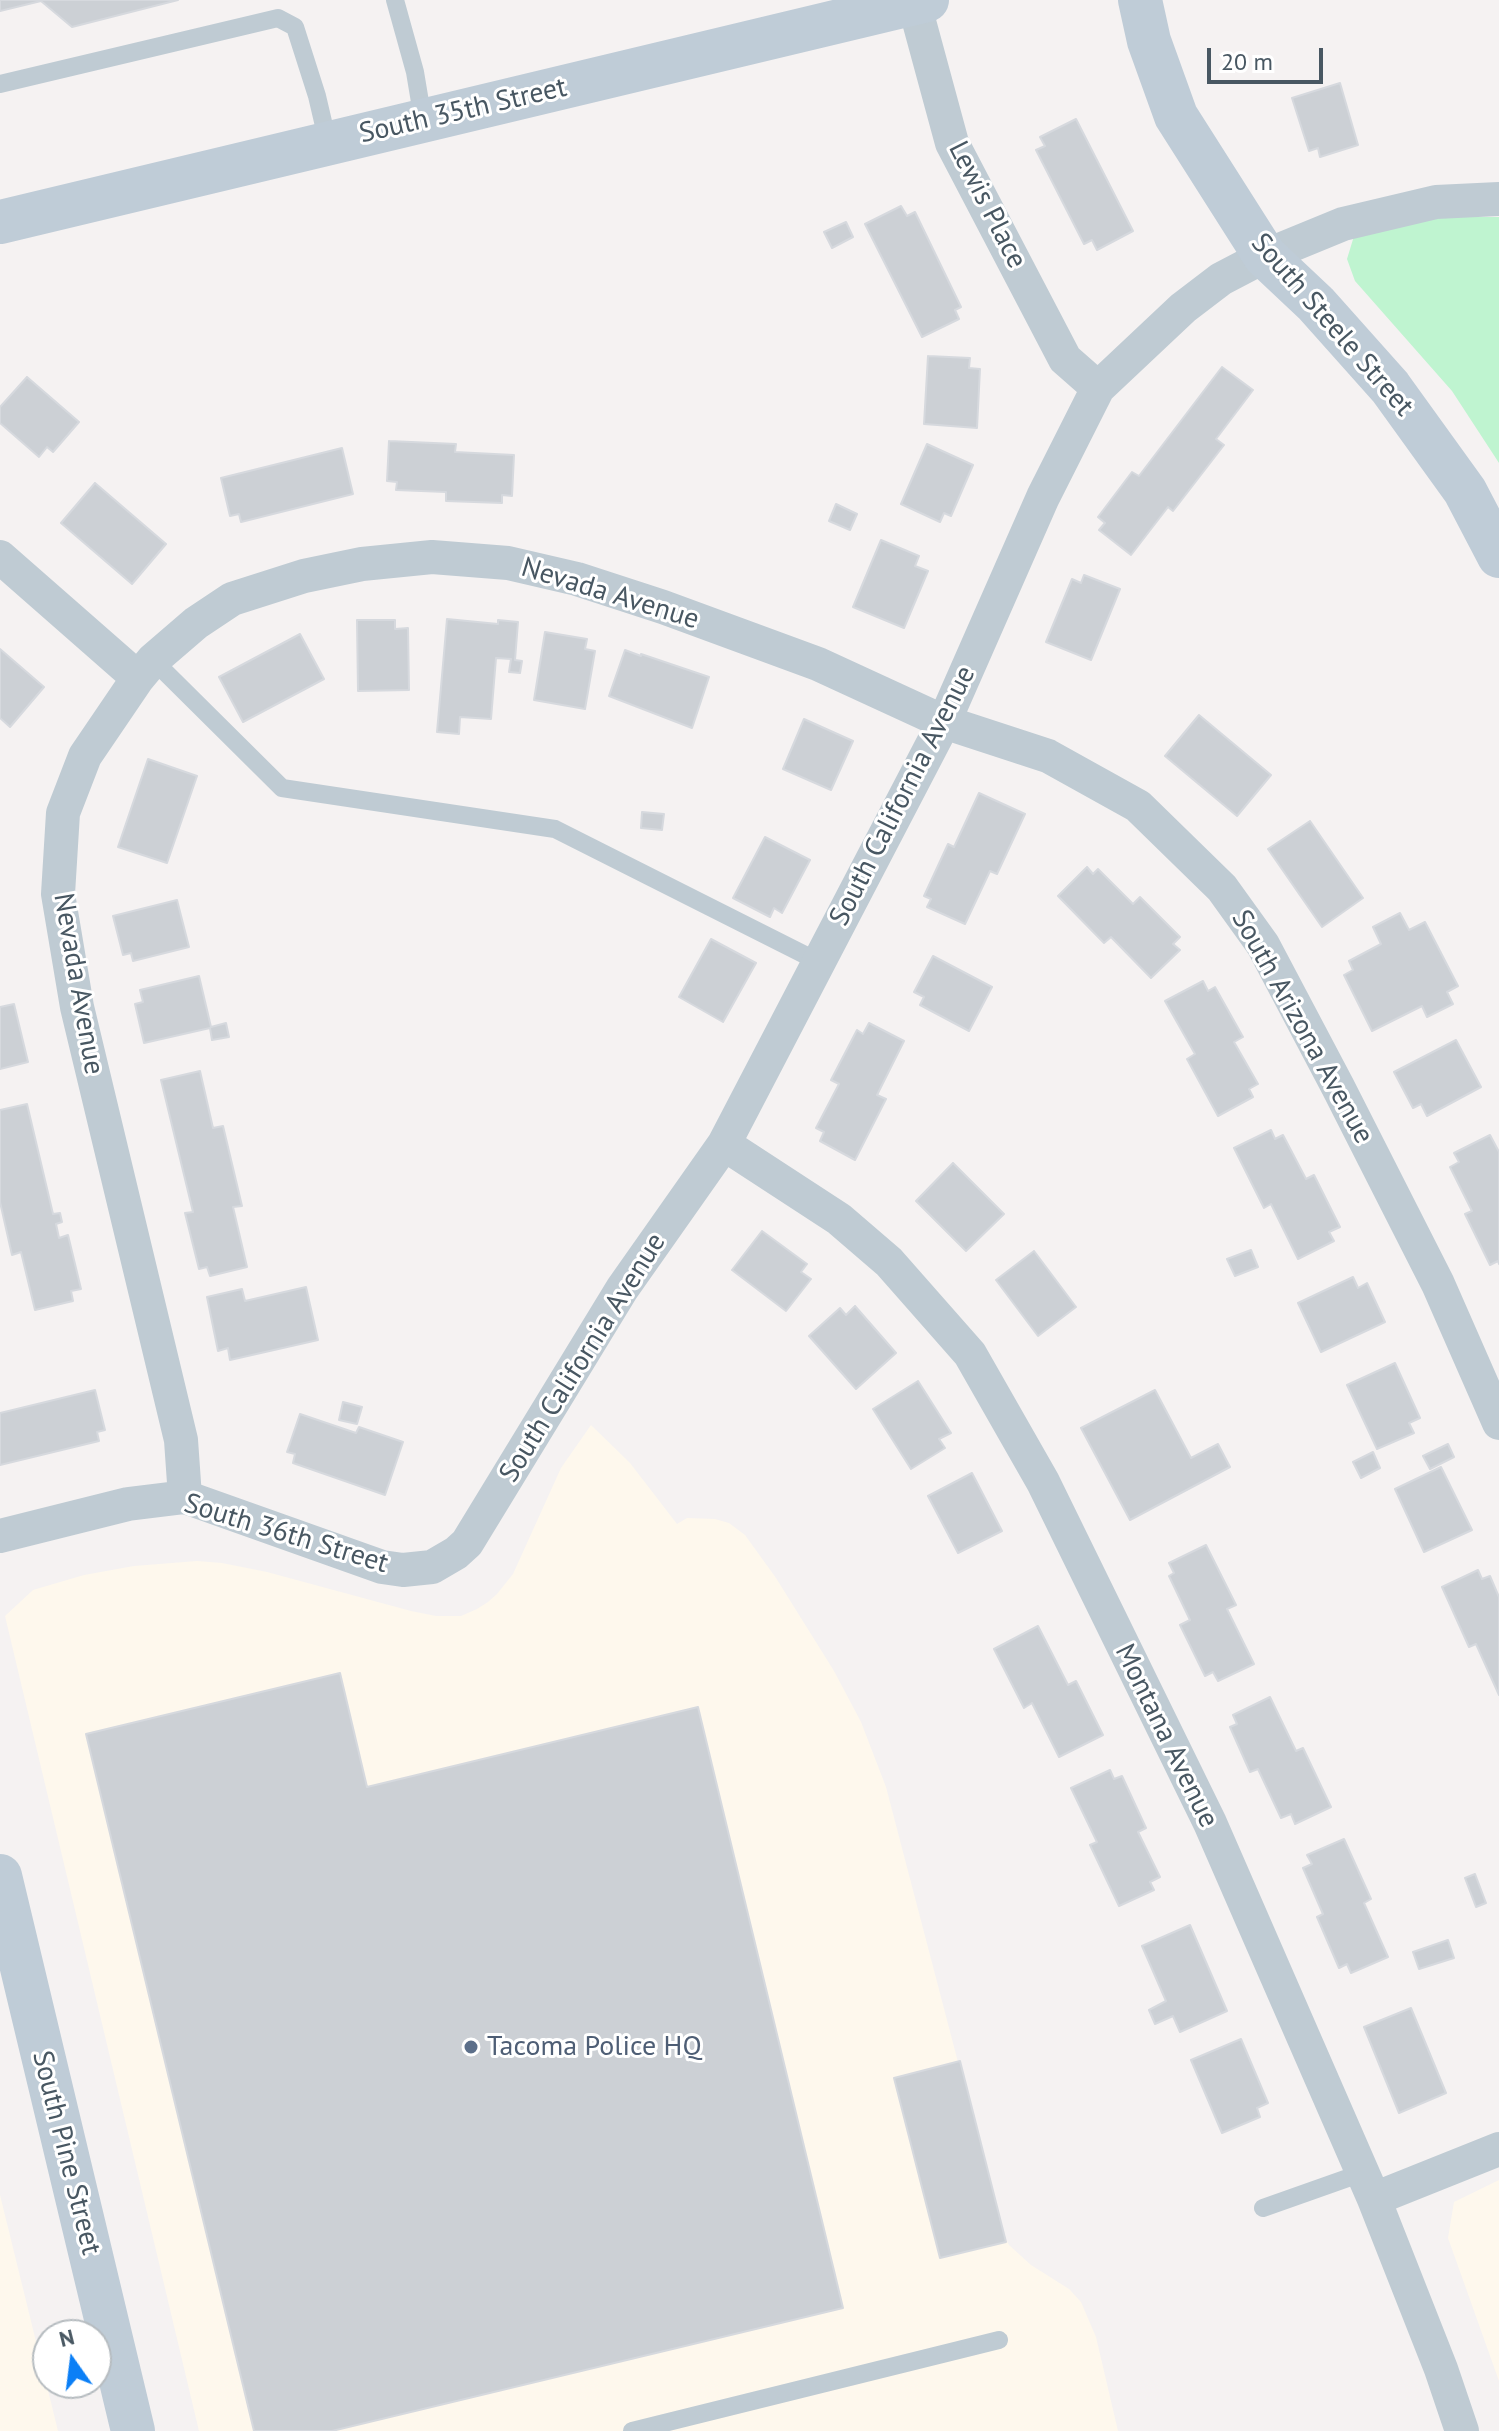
<!DOCTYPE html>
<style>
body{margin:0}
#map{position:relative;width:1499px;height:2431px;overflow:hidden;background:#f5f2f2;font-family:"PT Sans",sans-serif}
canvas{display:block}
.north{position:absolute;left:32px;top:2319px;width:80px;height:80px;box-sizing:border-box;background:#fff;border:2px solid #b6bcc0;border-radius:50%;rotate:346deg;font-size:22px;font-weight:700;line-height:32px;text-align:center;color:#485762}
.north::after{content:'';display:block;margin:auto;width:28px;height:36px;background:#0b7ff6;clip-path:polygon(50% 0,100% 100%,50% 72%,0 100%)}
.scale{position:absolute;left:1207px;top:48px;width:116px;height:36px;box-sizing:border-box;border:4px solid #485762;border-top:0;padding-left:10px;font-size:24px;line-height:28px;white-space:nowrap;color:#485762;-webkit-text-stroke:6px #fff;paint-order:stroke}
</style>
<div id="map">
<canvas width="1499" height="2431"></canvas>
<div class="north">N</div>
<div class="scale">20 m</div>
</div>
<script>
const ctx = document.querySelector('canvas').getContext('2d');
ctx.lineJoin = 'round';
function fill(path, color) {
  ctx.fillStyle = color;
  ctx.fill(path, 'evenodd');
}
function shape(rows) {
  const path = new Path2D();
  for (const r of rows) {
    path.moveTo(r[0], r[1]);
    for (let i = 2; i < r.length; i += 2) path.lineTo(r[i], r[i + 1]);
  }
  return path;
}
function stroke(path, color, width, dash) {
  ctx.strokeStyle = color;
  ctx.lineWidth = width;
  ctx.lineCap = dash ? 'butt' : 'round';
  ctx.setLineDash(dash || []);
  ctx.stroke(path);
}
function label(font, color, halo, rows, align = 'center') {
  ctx.font = font + ' "PT Sans",sans-serif';
  ctx.lineWidth = 6;
  ctx.setLineDash([]);
  ctx.textBaseline = 'middle';
  ctx.strokeStyle = halo;
  ctx.fillStyle = color;
  for (const [text, x, y, turn = 0] of rows) {
    ctx.save();
    ctx.translate(x, y);
    ctx.rotate((+turn || 0) * Math.PI / 180);
    ctx.textAlign = isNaN(turn) ? turn : align;
    if (halo) ctx.strokeText(text, 0, 0);
    ctx.fillText(text, 0, 0);
    ctx.restore();
  }
}
fill(shape([
 [591,1425,630,1463,677,1524,687,1518,715,1519,729,1523,745,1535,776,1578,834,1671,861,1722,886,1787,1003,2234,1009,2245,1031,2265,1069,2289,1081,2302,1096,2337,1118,2431,199,2431,5,1616,33,1590,84,1575,134,1566,197,1561,222,1563,267,1572,411,1611,436,1616,461,1616,477,1609,488,1602,497,1594,513,1574,561,1468],
 [1499,2180,1499,2381,1448,2238,1454,2202],
 [0,2195,58,2431,0,2431]
]), '#fef8ed');
fill(shape([
 [1439,217,1499,217,1499,463,1452,391,1355,281,1347,259,1354,236]
]), '#bff4d0');
const building = shape([
 [0,0,178,0,72,27,41,1,0,11,0,0],
 [1340,83,1358,145,1320,157,1318,148,1309,151,1292,98,1340,83],
 [1076,119,1133,231,1097,250,1092,240,1084,244,1036,150,1045,146,1040,137,1076,119],
 [901,206,907,216,915,212,961,307,955,310,959,319,922,337,865,224,901,206],
 [846,222,853,237,832,248,824,232,846,222],
 [928,356,970,358,969,368,980,369,977,428,924,424,928,356],
 [1222,367,1253,390,1216,439,1224,445,1173,511,1168,507,1131,555,1099,530,1105,523,1098,517,1132,472,1139,476,1222,367],
 [27,377,79,422,53,452,47,447,39,457,0,423,0,407,27,377],
 [389,441,456,444,455,452,514,455,512,496,502,495,502,503,446,501,446,492,396,490,397,482,387,481,389,441],
 [927,444,973,465,951,516,944,513,940,522,901,504,927,444],
 [342,448,353,494,241,522,239,514,230,516,221,478,342,448],
 [95,483,166,544,132,584,61,523,95,483],
 [836,504,857,514,850,530,829,521,836,504],
 [881,540,919,556,915,566,928,571,904,628,853,607,881,540],
 [1084,575,1120,589,1091,660,1046,642,1072,579,1081,583,1084,575],
 [447,619,498,624,498,620,518,622,515,660,522,661,520,673,509,672,511,659,496,658,491,719,460,717,459,734,437,732,447,619],
 [357,620,395,620,395,629,408,628,409,690,358,691,357,620],
 [545,632,587,639,585,649,595,651,585,709,534,700,545,632],
 [300,634,324,679,243,722,219,677,300,634],
 [0,649,44,687,10,727,0,718,0,649],
 [625,650,641,656,641,654,709,677,692,728,609,696,625,650],
 [1199,715,1271,775,1237,816,1165,756,1199,715],
 [804,719,853,741,831,790,783,769,804,719],
 [148,759,197,776,167,863,118,847,148,759],
 [979,793,1025,814,997,874,990,871,965,924,927,907,931,899,924,896,948,844,954,847,979,793],
 [642,812,664,814,662,830,641,828,642,812],
 [1310,821,1363,898,1322,927,1268,849,1310,821],
 [765,837,810,860,782,913,774,908,770,917,733,898,765,837],
 [1087,867,1093,874,1098,869,1133,904,1140,897,1180,937,1173,944,1180,950,1151,978,1111,937,1104,943,1058,896,1087,867],
 [177,900,189,947,133,961,131,953,123,955,113,916,177,900],
 [1400,913,1409,930,1425,922,1458,986,1447,992,1453,1004,1427,1017,1422,1006,1372,1031,1344,975,1353,970,1349,961,1381,944,1373,927,1400,913],
 [711,939,756,963,723,1022,679,997,711,939],
 [933,956,992,987,969,1031,920,1005,924,997,914,992,933,956],
 [199,976,211,1027,226,1023,229,1037,212,1040,210,1028,144,1043,135,1004,143,1002,140,990,199,976],
 [1203,981,1208,991,1215,987,1243,1037,1234,1042,1258,1084,1249,1089,1253,1097,1218,1116,1187,1059,1195,1054,1165,1001,1203,981],
 [14,1004,28,1062,0,1069,0,1007,14,1004],
 [869,1023,904,1041,877,1095,886,1099,855,1160,820,1141,824,1132,816,1128,839,1084,831,1080,857,1030,863,1034,869,1023],
 [1456,1040,1481,1087,1427,1116,1421,1104,1413,1108,1394,1072,1456,1040],
 [200,1071,213,1128,223,1126,242,1206,233,1207,247,1267,210,1276,207,1267,199,1269,185,1213,193,1212,161,1080,200,1071],
 [27,1104,53,1214,60,1213,62,1222,56,1224,59,1238,68,1235,81,1289,71,1291,73,1301,35,1310,21,1252,12,1255,0,1202,0,1110,27,1104],
 [1271,1130,1275,1139,1283,1135,1306,1179,1314,1175,1340,1227,1329,1232,1334,1241,1298,1259,1271,1204,1264,1208,1234,1148,1271,1130],
 [1490,1135,1499,1152,1499,1264,1498,1261,1490,1265,1465,1214,1472,1211,1450,1167,1459,1162,1454,1153,1490,1135],
 [953,1163,1004,1214,966,1251,916,1201,953,1163],
 [762,1231,807,1264,801,1272,811,1279,786,1311,732,1270,762,1231],
 [1251,1250,1258,1267,1235,1276,1227,1259,1251,1250],
 [1034,1251,1076,1307,1038,1336,996,1280,1034,1251],
 [1353,1277,1358,1288,1367,1283,1385,1322,1321,1352,1298,1303,1353,1277],
 [306,1287,318,1340,230,1360,228,1348,218,1351,207,1297,242,1289,245,1301,306,1287],
 [855,1306,896,1353,856,1389,809,1336,840,1308,846,1315,855,1306],
 [1395,1363,1420,1418,1409,1423,1414,1433,1377,1449,1347,1385,1395,1363],
 [918,1381,951,1433,939,1439,945,1448,911,1469,873,1409,918,1381],
 [95,1390,105,1430,97,1432,99,1441,0,1465,0,1413,95,1390],
 [1155,1390,1191,1458,1218,1444,1230,1467,1130,1520,1081,1428,1155,1390],
 [343,1402,362,1407,357,1424,339,1420,343,1402],
 [300,1414,356,1433,359,1427,403,1442,385,1495,293,1463,295,1454,287,1452,300,1414],
 [1448,1444,1454,1457,1430,1469,1423,1456,1448,1444],
 [1373,1452,1380,1468,1361,1478,1353,1462,1373,1452],
 [1441,1467,1472,1530,1424,1552,1395,1489,1441,1467],
 [972,1473,1002,1531,958,1553,928,1496,972,1473],
 [1206,1545,1236,1605,1227,1609,1254,1664,1218,1681,1213,1672,1205,1676,1180,1625,1190,1620,1169,1576,1174,1573,1169,1563,1206,1545],
 [1478,1570,1482,1579,1490,1576,1499,1597,1499,1695,1476,1644,1469,1647,1442,1587,1478,1570],
 [1038,1626,1068,1685,1076,1681,1103,1735,1059,1757,1032,1703,1024,1708,994,1649,1038,1626],
 [340,1673,367,1787,698,1707,843,2308,332,2431,254,2431,86,1734,340,1673],
 [1270,1697,1296,1751,1303,1748,1331,1807,1295,1824,1291,1814,1281,1818,1258,1769,1250,1772,1230,1727,1237,1724,1233,1715,1270,1697],
 [1110,1770,1114,1779,1122,1776,1146,1828,1138,1832,1160,1877,1150,1882,1154,1890,1119,1906,1090,1845,1097,1842,1071,1788,1110,1770],
 [1344,1839,1371,1899,1364,1903,1388,1957,1351,1973,1347,1964,1339,1968,1317,1917,1323,1914,1303,1868,1312,1864,1307,1855,1344,1839],
 [1475,1874,1486,1903,1476,1907,1465,1878,1475,1874],
 [1190,1925,1227,2011,1180,2032,1173,2016,1155,2024,1149,2010,1166,2001,1142,1946,1190,1925],
 [1448,1940,1454,1958,1419,1969,1413,1952,1448,1940],
 [1411,2008,1446,2093,1399,2113,1364,2027,1411,2008],
 [1241,2039,1268,2103,1257,2108,1260,2117,1222,2133,1191,2060,1241,2039],
 [960,2061,1006,2242,940,2258,894,2078,960,2061]
]);
fill(building, '#ccd0d5');
stroke(building, '#d6d9de', 2);
stroke(shape([
 [395,0,415,72,423,120],
 [0,84,278,18,295,27,317,96,328,143],
 [153,660,282,788,555,829,819,962],
 [1263,2208,1362,2173],
 [632,2431,999,2340]
]), '#bfcbd3', 18);
stroke(shape([
 [914,3,952,143,1065,359,1098,388],
 [0,557,138,678],
 [724,1144,839,1219,889,1262,970,1354,1043,1482,1210,1823,1374,2199,1441,2369,1462,2431],
 [185,1497,181,1440,77,1007,58,894,63,813,85,756,138,678,153,660,196,623,232,599,304,576,362,564,432,557,508,563,577,579,663,607,818,664,944,722,1048,756,1138,806,1222,888,1263,945,1338,1087,1438,1284,1499,1423],
 [0,1536,128,1504,185,1497,382,1567,403,1570,432,1567,456,1553,467,1543,622,1289,724,1144,944,722,1043,497,1098,388,1183,308,1221,279,1265,256,1343,224,1436,202,1499,199],
 [1374,2199,1499,2149]
]), '#bfcbd3', 34);
stroke(shape([
 [1140,0,1149,41,1176,116,1265,256,1316,304,1390,387,1465,491,1499,556],
 [0,222,927,0],
 [0,1876,133,2431]
]), '#bfccd7', 44);
for (const [x, y, r, color] of [
 [471,2047,8,"#5c6f8a"]
]) {
  const dot = new Path2D();
  dot.arc(x, y, r, 0, 2 * Math.PI);
  ctx.fillStyle = color;
  ctx.fill(dot);
  stroke(dot, '#fff', 3);
}
label('28px', '#485762', '#fff', [
 ["South 35th Street",463,111,-13],
 ["Lewis Place",987,205,63],
 ["South Steele Street",1332,325,49],
 ["Nevada Avenue",610,594,17],
 ["South California Avenue",903,796,-63],
 ["Nevada Avenue",78,984,80],
 ["South Arizona Avenue",1302,1027,61],
 ["South California Avenue",583,1358,-58],
 ["South 36th Street",286,1534,17],
 ["Montana Avenue",1166,1736,64],
 ["South Pine Street",66,2153,76]
]);
label('28px', '#4e5e75', '#fff', [
 ["Tacoma Police HQ",487,2047]
], 'left');
</script>
